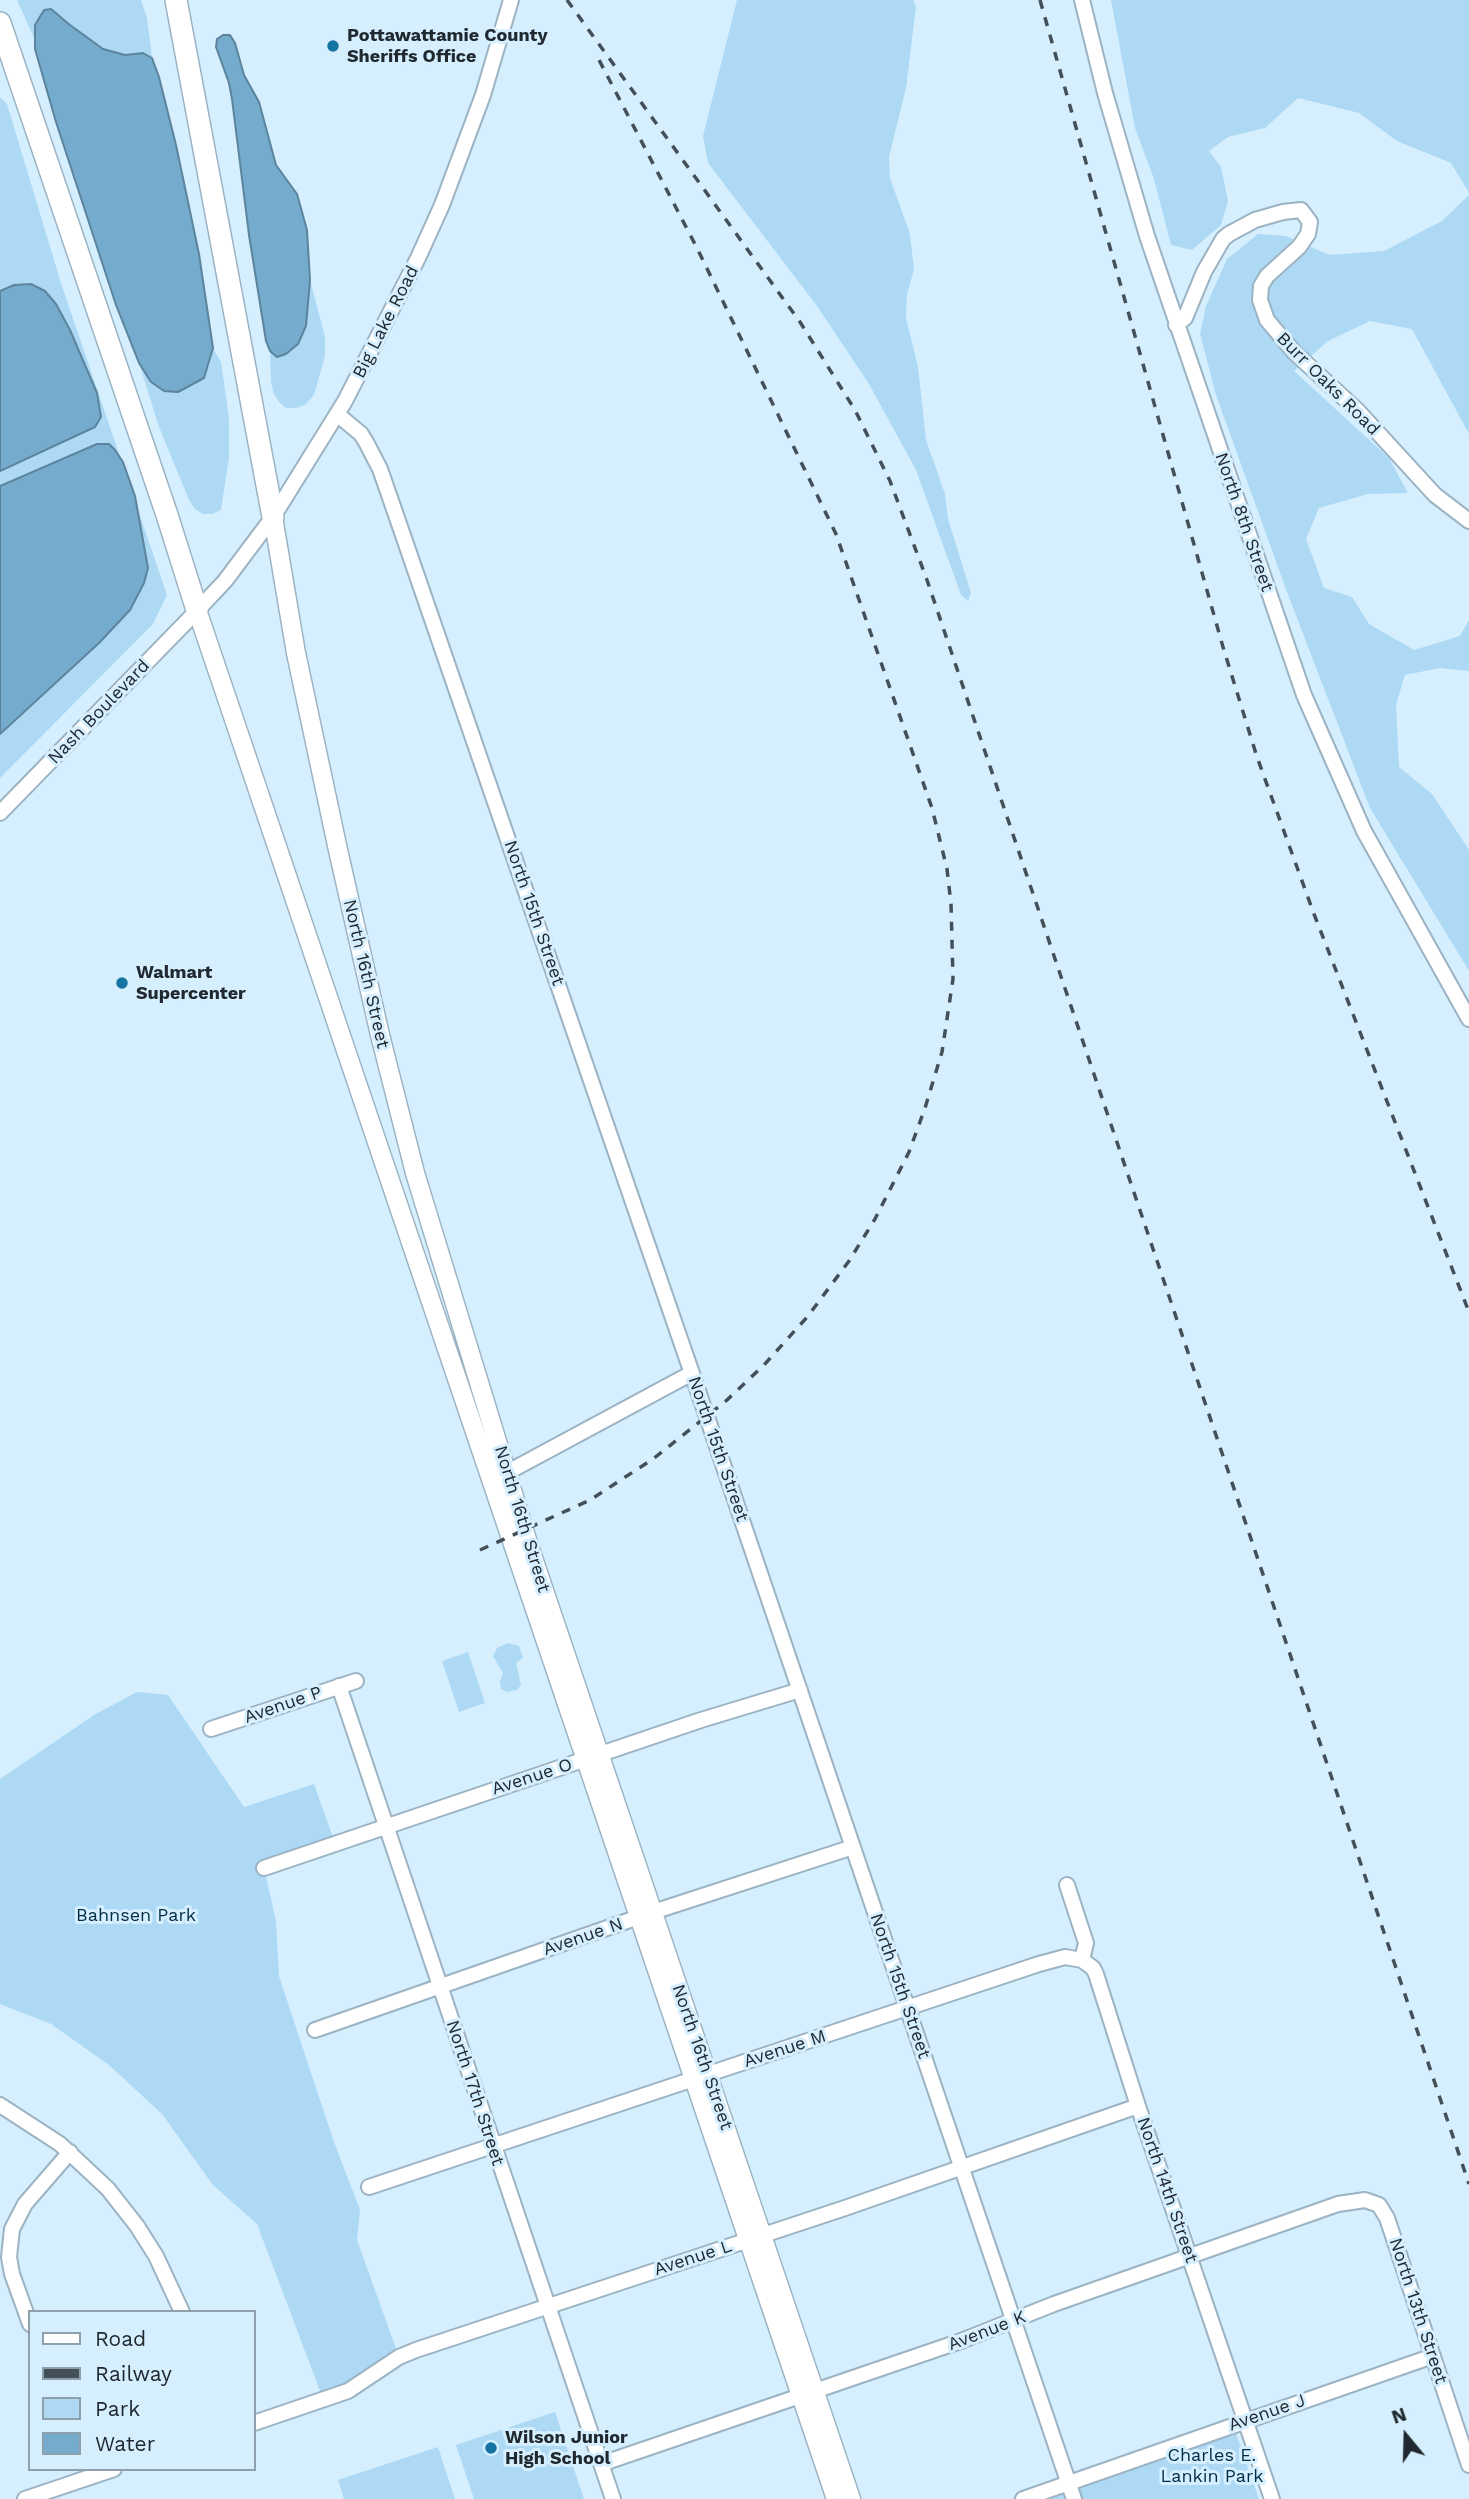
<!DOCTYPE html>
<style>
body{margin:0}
#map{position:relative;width:1469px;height:2499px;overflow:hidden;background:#d6efff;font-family:"Work Sans",sans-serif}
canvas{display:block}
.legend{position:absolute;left:28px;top:2310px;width:228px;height:161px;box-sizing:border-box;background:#d6efff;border:2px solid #8da0ac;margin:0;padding:9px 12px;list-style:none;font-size:21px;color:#20292f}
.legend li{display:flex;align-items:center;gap:14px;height:35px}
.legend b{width:35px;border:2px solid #8da0ac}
.north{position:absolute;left:1371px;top:2401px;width:70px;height:70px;-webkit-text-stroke:5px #d6efff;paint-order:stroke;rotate:341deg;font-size:19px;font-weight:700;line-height:28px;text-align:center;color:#20292f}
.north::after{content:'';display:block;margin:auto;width:24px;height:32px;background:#20292f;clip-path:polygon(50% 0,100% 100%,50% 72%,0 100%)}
</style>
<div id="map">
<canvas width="1469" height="2499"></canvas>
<ul class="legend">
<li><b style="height:9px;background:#fff"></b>Road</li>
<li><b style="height:9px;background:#445058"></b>Railway</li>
<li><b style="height:19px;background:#add9f5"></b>Park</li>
<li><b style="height:19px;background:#75abcc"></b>Water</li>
</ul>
<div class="north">N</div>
</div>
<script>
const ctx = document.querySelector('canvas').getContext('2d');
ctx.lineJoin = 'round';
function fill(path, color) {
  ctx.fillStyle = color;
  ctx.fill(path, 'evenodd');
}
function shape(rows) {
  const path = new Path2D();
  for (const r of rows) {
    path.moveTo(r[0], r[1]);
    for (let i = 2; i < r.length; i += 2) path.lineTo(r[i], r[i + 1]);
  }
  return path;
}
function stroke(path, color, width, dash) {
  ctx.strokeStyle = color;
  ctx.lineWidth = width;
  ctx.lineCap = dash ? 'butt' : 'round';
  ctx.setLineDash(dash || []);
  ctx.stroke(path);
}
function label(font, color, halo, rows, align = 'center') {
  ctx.font = font + ' "Work Sans",sans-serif';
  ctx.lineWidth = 6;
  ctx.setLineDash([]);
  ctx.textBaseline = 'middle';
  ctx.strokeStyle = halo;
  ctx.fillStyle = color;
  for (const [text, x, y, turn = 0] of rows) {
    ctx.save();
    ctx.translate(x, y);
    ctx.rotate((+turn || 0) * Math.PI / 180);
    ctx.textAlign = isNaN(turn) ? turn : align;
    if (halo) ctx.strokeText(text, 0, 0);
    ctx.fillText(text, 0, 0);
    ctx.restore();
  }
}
fill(shape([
 [17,0,141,0,147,18,152,58,143,53,125,55,103,49,70,25,60,15,35,25,34,38],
 [737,0,913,0,916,7,906,88,889,157,890,178,910,234,914,270,907,294,906,318,918,367,926,440,945,494,948,519,971,593,968,601,961,595,916,470,869,384,817,306,708,163,703,136],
 [1111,0,1469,0,1469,193,1451,163,1397,141,1359,113,1298,98,1265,128,1228,137,1209,151,1221,167,1228,201,1221,225,1192,250,1171,245,1154,179,1135,128],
 [0,97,7,104,61,283,167,595,153,624,0,778],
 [1469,195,1469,434,1412,329,1370,321,1328,341,1294,371,1389,458,1408,493,1368,494,1319,508,1306,539,1324,588,1352,597,1369,624,1414,650,1460,636,1469,620,1469,671,1440,668,1405,675,1396,705,1399,767,1432,794,1469,850,1469,971,1370,808,1287,592,1216,395,1200,334,1206,306,1227,259,1258,234,1286,236,1329,255,1384,251,1442,221],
 [310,280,325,337,325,356,314,395,305,405,296,408,286,408,279,402,274,394,271,383,270,351,277,357,306,326],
 [213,348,221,362,225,390,229,419,229,458,221,510,212,514,203,514,195,509,189,500,159,427,139,363,151,382,209,367],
 [508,1643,519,1646,523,1658,516,1663,521,1685,517,1690,507,1692,501,1689,500,1681,503,1673,493,1656,497,1648],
 [468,1652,485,1703,459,1712,442,1661],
 [137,1692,168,1695,244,1807,314,1784,335,1843,264,1868,276,1921,279,1976,334,2142,360,2210,357,2240,399,2357,323,2399,257,2224,213,2185,162,2114,109,2065,51,2024,0,2004,0,1779,94,1715],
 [555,2412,584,2499,474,2499,456,2445],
 [1233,2425,1259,2499,1023,2499],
 [438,2447,455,2499,344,2499,338,2480]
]), '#add9f5');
const water = shape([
 [51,9,70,25,103,49,125,55,143,53,152,58,159,77,176,145,199,254,213,348,204,378,178,392,164,391,151,382,139,363,116,305,56,122,35,49,35,25,44,10,51,9],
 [223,35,230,35,235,43,244,75,259,102,276,165,297,194,307,230,310,280,306,326,298,344,286,354,277,357,270,351,266,341,249,235,232,99,229,83,216,47,217,39,223,35],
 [31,284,45,291,56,304,70,330,97,393,101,417,95,427,0,471,0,291,14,285,31,284],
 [97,444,109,444,115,450,123,462,135,496,148,568,144,583,130,610,99,643,0,734,0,486,97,444]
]);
fill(water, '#75abcc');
stroke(water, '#5c849d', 2);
const minor = shape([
 [1082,0,1105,93,1147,236,1304,695,1364,831,1469,1019],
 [1176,325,1185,318,1204,272,1223,239,1229,234,1255,220,1283,212,1301,210,1310,222,1308,234,1299,247,1267,276,1261,286,1260,300,1267,320,1294,352,1358,411,1435,495,1469,521],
 [337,414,361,434,366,442,380,469,396,515,707,1417,1074,2499],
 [0,813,189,619,225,581,273,517,345,401,418,258,442,205,483,95,511,0],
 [508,1472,692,1373],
 [339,1686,613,2499],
 [211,1729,356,1681],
 [264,1868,701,1720,800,1690],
 [1067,1885,1086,1943,1082,1960],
 [315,2030,653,1912,853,1847],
 [0,2105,60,2144,108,2189,137,2226,156,2256,182,2312],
 [369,2187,1039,1964,1065,1957,1082,1960,1093,1968,1096,1974,1138,2106,1272,2499],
 [30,2324,12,2274,9,2257,12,2229,25,2204,70,2152],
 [254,2423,348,2391,399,2357,416,2350,845,2208,1138,2106],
 [601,2464,961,2341,1054,2304,1338,2204,1365,2200,1379,2205,1387,2218,1469,2465],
 [25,2499,114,2469],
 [1023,2499,1433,2356]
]);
const major = shape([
 [273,517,296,653,338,850,380,1035,415,1173,529,1546,851,2499],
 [197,610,836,2499]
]);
const highway = shape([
 [176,0,273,517],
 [0,23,167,515,197,610]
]);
stroke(minor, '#9bb3c2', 18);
stroke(major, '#9bb3c2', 21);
stroke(highway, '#9bb3c2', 24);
stroke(minor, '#fff', 14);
stroke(major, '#fff', 18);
stroke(highway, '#fff', 21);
stroke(shape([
 [567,0,800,322,855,410,890,481,927,580,1469,2184],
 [1040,0,1223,647,1257,757,1314,914,1469,1312],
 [480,1550,590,1500,653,1459,727,1400,764,1365,808,1316,849,1261,875,1219,909,1152,925,1108,942,1052,953,979,951,904,947,869,932,808,836,534,697,248,598,58]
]), '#445058', 3.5, [9, 9]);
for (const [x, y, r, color] of [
 [333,46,7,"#1574a2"],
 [122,983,7,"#1574a2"],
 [491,2448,7,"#1574a2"]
]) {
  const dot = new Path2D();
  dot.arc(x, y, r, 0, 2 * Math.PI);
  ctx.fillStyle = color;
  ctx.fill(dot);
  stroke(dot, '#d6efff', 2.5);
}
label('bold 18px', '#20292f', '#d6efff', [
 ["Pottawattamie County",347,36],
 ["Sheriffs Office",347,57],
 ["Walmart",136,973],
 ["Supercenter",136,994],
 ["Wilson Junior",505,2438],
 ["High School",505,2459]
], 'left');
label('18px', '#20292f', '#d6efff', [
 ["Big Lake Road",386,322,-63],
 ["Burr Oaks Road",1328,384,45],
 ["North 8th Street",1244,522,71],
 ["Nash Boulevard",99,712,-46],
 ["North 15th Street",534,913,71],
 ["North 16th Street",366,974,77],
 ["North 15th Street",718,1449,71],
 ["North 16th Street",522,1519,73],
 ["Avenue P",283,1705,-19],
 ["Avenue O",532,1777,-18],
 ["Avenue N",583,1937,-19],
 ["North 15th Street",900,1986,71],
 ["Avenue M",785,2049,-18],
 ["North 16th Street",702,2057,71],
 ["North 17th Street",475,2093,72],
 ["North 14th Street",1167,2190,71],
 ["Avenue L",693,2258,-18],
 ["North 13th Street",1418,2311,72],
 ["Avenue K",987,2331,-21],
 ["Avenue J",1267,2413,-19]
]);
label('18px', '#002d44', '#d6efff', [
 ["Bahnsen Park",136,1916],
 ["Charles E.",1212,2456],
 ["Lankin Park",1212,2477]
]);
</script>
